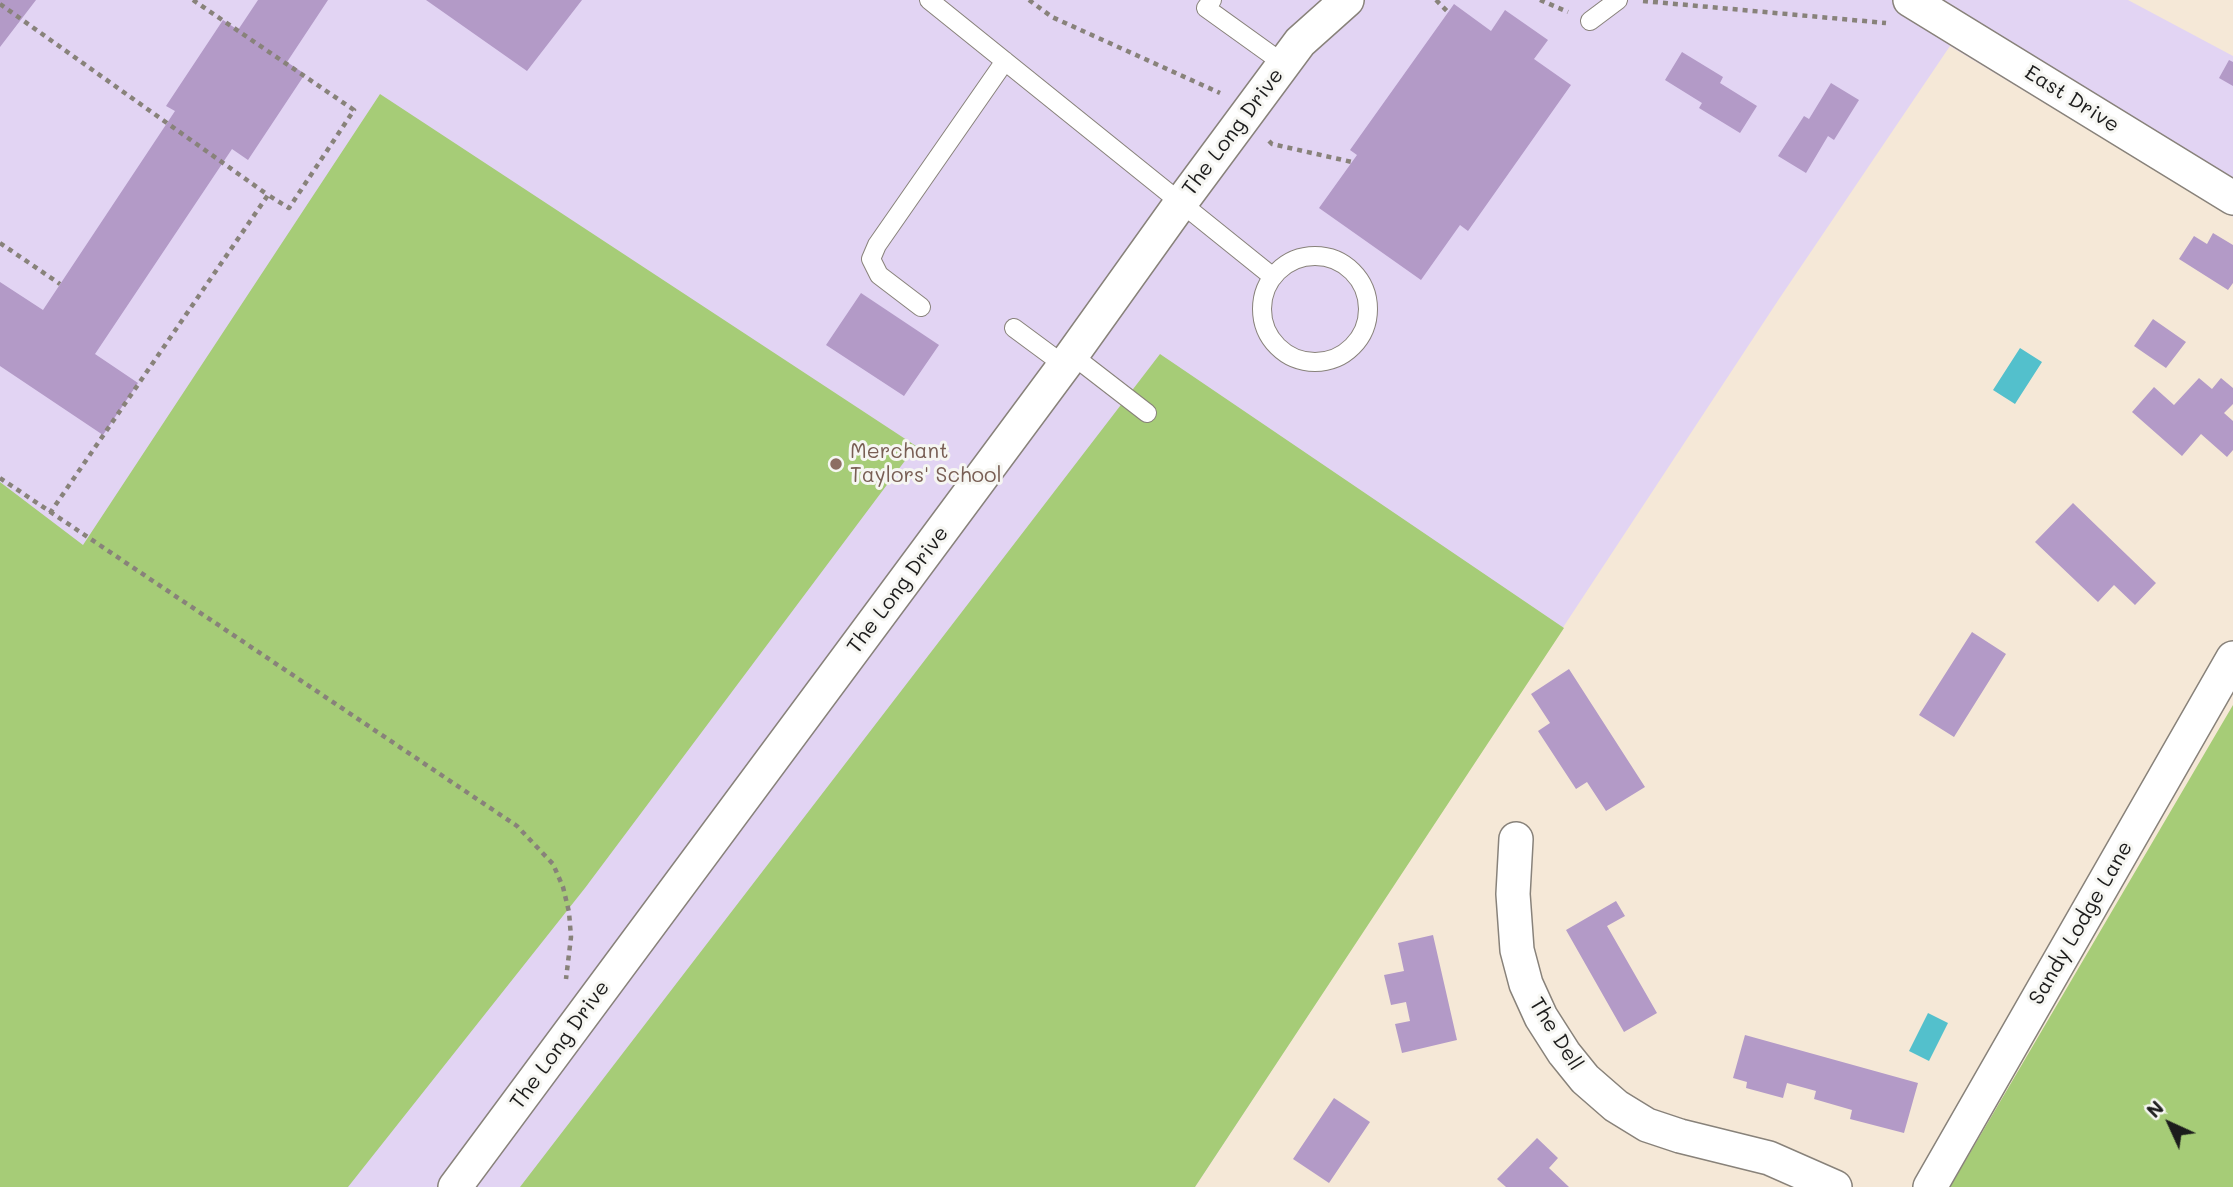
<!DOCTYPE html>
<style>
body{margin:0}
#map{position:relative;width:2233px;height:1187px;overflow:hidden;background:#f5e8d7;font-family:Mali,sans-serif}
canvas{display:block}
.north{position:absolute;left:2135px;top:1089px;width:70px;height:70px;-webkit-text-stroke:5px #f6f6f2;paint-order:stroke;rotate:315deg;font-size:19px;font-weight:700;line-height:28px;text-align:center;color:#1c1c1c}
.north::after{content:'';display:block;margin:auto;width:24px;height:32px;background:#1c1c1c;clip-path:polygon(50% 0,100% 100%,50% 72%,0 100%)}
</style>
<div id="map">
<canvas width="2233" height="1187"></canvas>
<div class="north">N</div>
</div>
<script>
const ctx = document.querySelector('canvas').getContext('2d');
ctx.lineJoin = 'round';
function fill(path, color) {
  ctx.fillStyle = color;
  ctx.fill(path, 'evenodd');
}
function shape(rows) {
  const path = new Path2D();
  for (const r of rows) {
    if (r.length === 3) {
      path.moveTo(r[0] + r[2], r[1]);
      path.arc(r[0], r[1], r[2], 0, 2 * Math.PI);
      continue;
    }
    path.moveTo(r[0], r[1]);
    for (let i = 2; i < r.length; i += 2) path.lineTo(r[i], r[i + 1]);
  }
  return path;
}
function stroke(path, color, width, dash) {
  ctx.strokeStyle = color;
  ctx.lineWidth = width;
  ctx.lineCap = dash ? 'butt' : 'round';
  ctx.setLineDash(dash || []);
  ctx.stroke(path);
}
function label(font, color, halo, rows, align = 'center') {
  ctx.font = font + ' Mali,sans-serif';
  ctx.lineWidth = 6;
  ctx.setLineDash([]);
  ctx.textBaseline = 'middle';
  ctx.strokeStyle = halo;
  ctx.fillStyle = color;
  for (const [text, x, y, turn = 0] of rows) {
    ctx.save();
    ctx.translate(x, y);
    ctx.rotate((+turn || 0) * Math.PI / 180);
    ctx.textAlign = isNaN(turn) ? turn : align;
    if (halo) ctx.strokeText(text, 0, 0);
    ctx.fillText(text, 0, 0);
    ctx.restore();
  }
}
fill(shape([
 [0,0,2128,0,2233,56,2233,217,1950,46,1779,299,1195,1187,0,1187]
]), '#e2d4f3');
fill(shape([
 [380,94,916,446,585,888,348,1187,0,1187,0,482,83,545],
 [1160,354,1564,628,1195,1187,520,1187],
 [2233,705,2233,1187,1950,1187]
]), '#a6cc77');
fill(shape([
 [2020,348,2042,362,2015,404,1993,390],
 [1928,1013,1948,1023,1929,1061,1909,1051]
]), '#53c0cc');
fill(shape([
 [0,0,36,0,0,47],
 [258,0,328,0,287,62,305,74,248,160,232,149,95,354,138,383,103,435,0,366,0,282,43,310,175,111,166,106,223,20,238,30],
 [426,0,582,0,527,71],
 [1454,4,1491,31,1505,10,1548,40,1534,59,1571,85,1468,231,1460,225,1421,280,1319,208,1357,155,1350,150],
 [1682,52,1723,77,1720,83,1757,106,1740,133,1699,108,1702,103,1665,80],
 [2229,60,2233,62,2233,86,2219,78],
 [1831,83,1859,100,1834,140,1828,136,1806,173,1778,156,1804,116,1809,119],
 [2213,233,2233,245,2233,283,2228,290,2179,259,2194,236,2207,244],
 [861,293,939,345,904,396,826,345],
 [2153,319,2186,342,2166,368,2134,346],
 [2199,378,2212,389,2221,378,2233,388,2233,404,2224,413,2233,421,2233,450,2227,457,2201,434,2182,456,2132,412,2154,387,2174,405],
 [2073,503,2156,583,2135,605,2114,585,2098,602,2035,542],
 [1972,632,2006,654,1954,737,1919,715],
 [1569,669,1645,787,1606,811,1587,782,1576,789,1538,731,1550,723,1531,694],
 [1616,901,1625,916,1607,926,1657,1013,1624,1032,1566,930],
 [1433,935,1457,1040,1402,1053,1395,1024,1410,1021,1406,1002,1391,1005,1384,975,1404,971,1398,943],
 [1745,1035,1918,1083,1904,1133,1850,1119,1852,1110,1814,1099,1816,1091,1787,1083,1783,1098,1746,1088,1747,1082,1733,1078],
 [1334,1098,1370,1122,1329,1183,1293,1159],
 [1537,1138,1558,1158,1549,1168,1569,1187,1506,1187,1497,1179]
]), '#b39ac7');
const lane = shape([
 [929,0,1273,277],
 [1212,0,1206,8,1284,64],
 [1590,21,1618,0],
 [1315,309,53],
 [921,307,879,275,871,259,877,245,1005,61],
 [1014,328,1064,365],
 [1072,355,1147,413]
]);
const street = shape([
 [1910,0,2233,198],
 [1516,839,1513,894,1517,950,1526,984,1541,1017,1564,1053,1585,1079,1616,1106,1647,1125,1680,1136,1769,1158,1835,1187],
 [455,1187,1072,355,1180,204,1300,42,1347,0],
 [1930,1187,2233,658]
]);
stroke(lane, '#88827a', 20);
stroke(street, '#88827a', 36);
stroke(shape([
 [193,0,354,110,289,208,268,195],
 [1029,0,1052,17,1220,93],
 [1436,0,1448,12],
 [1540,0,1568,12],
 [1643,1,1886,23],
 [0,4,268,195,50,513],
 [1269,141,1272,144,1352,162],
 [0,243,60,284],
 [0,478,517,826,553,864,563,887,569,912,571,937,566,979]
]), '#88827a', 4.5, [5, 5]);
stroke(lane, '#fff', 18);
stroke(street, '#fff', 33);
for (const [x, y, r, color] of [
 [836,464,7,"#8d6e63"]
]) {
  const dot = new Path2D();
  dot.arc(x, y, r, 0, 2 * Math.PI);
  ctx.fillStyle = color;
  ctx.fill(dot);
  stroke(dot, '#f6f6f2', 2.5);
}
label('21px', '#1c1c1c', '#f6f6f2', [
 ["East Drive",2072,99,32],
 ["The Long Drive",1233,132,-53],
 ["The Long Drive",898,590,-53],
 ["Sandy Lodge Lane",2081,923,-60],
 ["The Dell",1556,1034,58],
 ["The Long Drive",560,1045,-54]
]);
label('21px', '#785e54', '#f6f6f2', [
 ["Merchant",850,452],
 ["Taylors' School",850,476]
], 'left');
</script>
